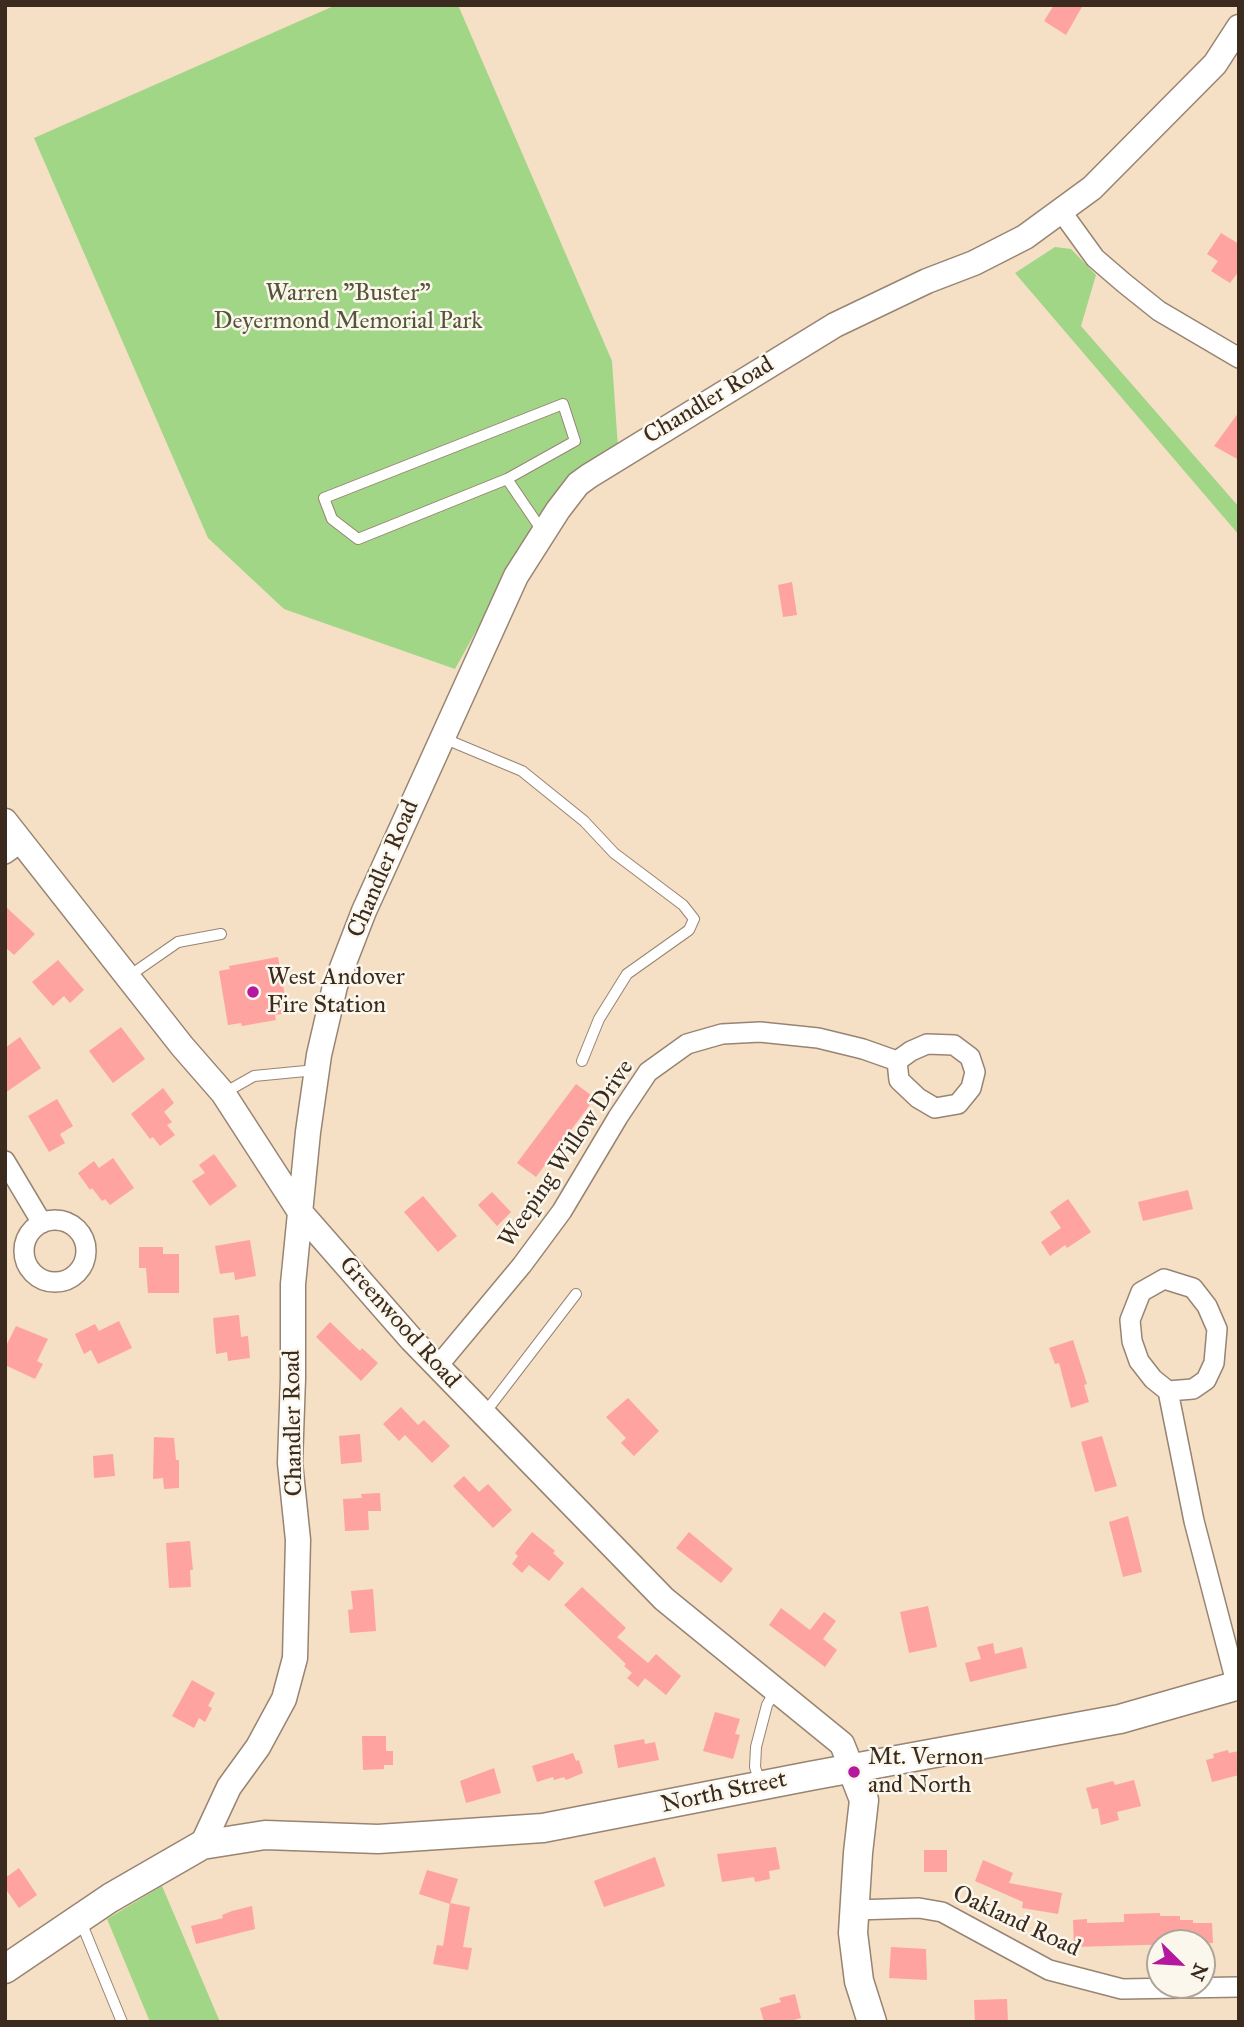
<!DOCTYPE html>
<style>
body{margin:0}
#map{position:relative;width:1244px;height:2027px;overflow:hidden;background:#f5dfc5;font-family:"IM FELL Great Primer",serif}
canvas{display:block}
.frame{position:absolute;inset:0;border:7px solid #3b2a1e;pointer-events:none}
.north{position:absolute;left:1146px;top:1929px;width:70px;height:70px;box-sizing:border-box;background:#fbf7ec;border:2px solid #aea59a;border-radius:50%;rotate:114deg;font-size:19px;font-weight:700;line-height:28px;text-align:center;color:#3b2a1e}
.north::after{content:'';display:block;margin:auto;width:24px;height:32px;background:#b5179e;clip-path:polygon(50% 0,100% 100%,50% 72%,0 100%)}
</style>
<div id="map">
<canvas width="1244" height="2027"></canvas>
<div class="frame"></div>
<div class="north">N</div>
</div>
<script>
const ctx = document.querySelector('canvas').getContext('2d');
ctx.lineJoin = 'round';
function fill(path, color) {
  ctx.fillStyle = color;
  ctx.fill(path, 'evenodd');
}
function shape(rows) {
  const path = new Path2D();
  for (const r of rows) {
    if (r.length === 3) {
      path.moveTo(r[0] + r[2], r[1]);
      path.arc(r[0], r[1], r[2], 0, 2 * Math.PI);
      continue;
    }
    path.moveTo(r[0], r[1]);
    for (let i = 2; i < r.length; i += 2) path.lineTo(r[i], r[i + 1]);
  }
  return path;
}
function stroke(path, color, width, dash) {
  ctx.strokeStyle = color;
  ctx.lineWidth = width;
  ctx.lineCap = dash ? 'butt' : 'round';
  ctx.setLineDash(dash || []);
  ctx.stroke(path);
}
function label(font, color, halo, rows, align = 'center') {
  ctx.font = font + ' "IM FELL Great Primer",serif';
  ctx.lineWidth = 5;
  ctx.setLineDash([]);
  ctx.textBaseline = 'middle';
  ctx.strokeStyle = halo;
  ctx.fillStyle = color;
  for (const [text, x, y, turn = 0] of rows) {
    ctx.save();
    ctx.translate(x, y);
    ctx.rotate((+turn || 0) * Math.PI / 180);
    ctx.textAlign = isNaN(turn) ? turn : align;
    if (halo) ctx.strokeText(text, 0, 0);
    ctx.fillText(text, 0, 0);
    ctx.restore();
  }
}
fill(shape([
 [336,5,458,5,612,361,618,448,526,541,455,669,284,609,208,538,34,138],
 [1055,247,1071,249,1096,275,1081,326,1239,507,1239,535,1015,273],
 [162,1886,220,2022,150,2022,107,1919]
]), '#a1d687');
fill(shape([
 [1054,5,1083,5,1066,35,1044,21],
 [1221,233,1239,244,1239,271,1230,283,1211,271,1218,261,1207,254],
 [1239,412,1239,460,1214,446],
 [792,582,797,615,783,617,778,585],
 [5,906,35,934,14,955,5,947],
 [278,957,288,1013,275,1015,276,1020,242,1026,241,1023,228,1025,219,971,230,969,229,966],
 [58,960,84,990,70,1003,64,996,53,1006,32,982],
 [121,1027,145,1059,113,1083,89,1051],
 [20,1037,41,1068,5,1093,5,1048],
 [576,1084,595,1098,536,1177,517,1163],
 [163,1088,174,1103,164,1112,172,1122,167,1125,175,1135,160,1146,153,1137,150,1139,131,1114],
 [57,1099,73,1126,60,1134,65,1143,49,1152,28,1116],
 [214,1154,237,1186,210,1206,192,1181,205,1173,199,1165],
 [113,1158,134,1188,110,1205,105,1199,102,1201,92,1188,90,1190,78,1173,94,1161,99,1168],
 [1188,1190,1193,1209,1143,1221,1138,1202],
 [492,1192,511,1212,497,1226,478,1205],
 [423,1196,457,1236,438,1252,404,1212],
 [1068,1199,1091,1232,1067,1248,1065,1245,1050,1256,1041,1242,1061,1228,1050,1212],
 [250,1240,256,1276,235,1280,234,1272,220,1274,215,1246],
 [139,1247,163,1247,163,1254,179,1254,179,1293,148,1293,146,1268,139,1268],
 [239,1315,241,1337,248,1336,250,1358,228,1361,227,1352,216,1354,213,1318],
 [119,1321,132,1348,98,1364,91,1350,84,1354,75,1334,95,1324,99,1331],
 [330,1322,360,1351,362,1348,378,1363,361,1381,316,1337],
 [16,1326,48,1339,37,1361,43,1364,35,1379,5,1365,5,1348],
 [1073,1340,1087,1384,1084,1385,1089,1402,1071,1408,1059,1363,1055,1364,1049,1348],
 [628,1398,659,1431,634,1456,621,1443,626,1438,606,1417],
 [401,1407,418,1425,424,1420,450,1446,432,1463,405,1435,399,1441,383,1424],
 [360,1434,362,1462,341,1464,339,1436],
 [1102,1436,1117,1486,1095,1492,1081,1442],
 [154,1437,174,1438,176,1460,179,1460,179,1488,164,1489,163,1478,153,1479],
 [113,1454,115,1476,94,1478,93,1456],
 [464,1476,479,1492,488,1484,512,1510,493,1528,453,1486],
 [380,1493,381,1511,368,1511,369,1530,345,1531,343,1499,362,1498,361,1494],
 [1128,1516,1142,1572,1123,1577,1109,1522],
 [532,1532,555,1551,553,1553,564,1563,549,1581,529,1565,522,1573,512,1564,518,1556,515,1553],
 [689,1532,733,1569,721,1583,676,1548],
 [190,1541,193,1570,190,1570,191,1587,169,1588,166,1543],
 [582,1587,626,1628,617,1637,648,1663,656,1654,681,1676,666,1695,645,1678,638,1687,627,1678,632,1673,624,1666,626,1664,564,1605],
 [373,1589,376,1631,350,1633,348,1610,353,1609,351,1591],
 [928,1606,937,1647,909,1653,900,1612],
 [781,1608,810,1630,824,1612,836,1621,823,1639,837,1650,825,1667,769,1625],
 [993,1643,995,1654,1022,1647,1027,1668,970,1682,965,1663,981,1659,977,1647],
 [192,1680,215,1693,208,1706,212,1708,205,1722,199,1718,194,1728,172,1716],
 [715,1712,740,1719,735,1734,740,1735,733,1759,703,1751],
 [362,1736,386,1736,386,1751,393,1751,393,1765,384,1765,384,1769,363,1770],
 [644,1739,645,1744,655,1742,659,1760,618,1768,614,1745],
 [1228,1750,1229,1753,1239,1751,1239,1775,1212,1782,1206,1760,1214,1758,1213,1754],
 [573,1753,576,1761,579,1760,583,1773,566,1780,564,1777,554,1780,553,1777,537,1782,532,1766],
 [494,1768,501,1793,466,1803,460,1781],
 [1134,1780,1141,1806,1117,1812,1119,1820,1101,1825,1098,1808,1092,1809,1086,1788,1113,1781,1115,1785],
 [776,1847,780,1869,769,1871,770,1879,755,1882,754,1877,722,1882,717,1854],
 [924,1850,947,1850,947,1872,924,1872],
 [655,1857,665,1886,604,1907,594,1881],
 [983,1860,1013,1873,1009,1883,1062,1893,1058,1914,1022,1908,1023,1902,975,1881],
 [19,1868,37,1895,19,1908,5,1888,5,1878],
 [427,1870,458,1879,450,1904,419,1894],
 [450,1903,470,1907,463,1947,472,1948,468,1970,433,1964,437,1945,443,1946],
 [252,1906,255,1929,196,1944,191,1926,223,1918,222,1915,232,1911],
 [1160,1913,1160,1916,1180,1916,1180,1920,1193,1920,1193,1923,1212,1923,1213,1943,1074,1947,1073,1920,1087,1919,1087,1923,1124,1922,1124,1914],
 [891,1947,926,1949,927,1980,889,1978],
 [795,1994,801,2018,787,2022,764,2022,760,2008,781,2002,779,1998],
 [1007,1999,1008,2022,975,2022,974,2000]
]), '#fea3a0');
const service = shape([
 [507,479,575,441,563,404,324,498,332,519,358,539,507,479,543,532],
 [443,738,522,771,584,821,614,853,683,905,694,919,689,930,627,974,599,1019,582,1061],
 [129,976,178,942,221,934],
 [224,1093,254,1076,316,1070],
 [484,1414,576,1294],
 [760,1783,755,1767,756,1747,767,1705,775,1691],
 [81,1922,122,2022]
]);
const minor = shape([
 [1061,211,1095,258,1124,283,1159,311,1239,358],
 [5,854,22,842],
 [927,1044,954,1045,970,1057,975,1072,971,1088,958,1104,935,1108,918,1098,899,1080,897,1061,911,1051,927,1044],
 [5,1161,42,1223],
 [55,1251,31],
 [437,1367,522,1265,562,1211,618,1117,648,1072,687,1044,722,1034,760,1032,818,1038,863,1049,897,1061],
 [1168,1391,1153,1379,1139,1361,1132,1341,1130,1320,1141,1292,1164,1279,1193,1288,1207,1306,1217,1329,1214,1363,1206,1380,1193,1389,1168,1391,1194,1521,1237,1686],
 [855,1910,919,1908,942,1912,1049,1970,1122,1989,1239,1987]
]);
const tertiary = shape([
 [5,821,182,1046,223,1093,300,1212,412,1340,664,1599,842,1744,852,1769],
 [202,1845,229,1787,258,1747,284,1699,295,1658,298,1540,290,1463,293,1378,293,1284,308,1132,319,1055,335,986,364,911,516,576,558,510,578,484,589,476,835,325,927,281,974,263,1025,237,1092,188,1215,64,1239,27]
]);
const secondary = shape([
 [852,1769,864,1800,858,1853,853,1933,859,1981,872,2022],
 [5,1969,110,1898,202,1845,265,1835,378,1839,543,1828,810,1776,1120,1719,1239,1685]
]);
stroke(service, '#988472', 12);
stroke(minor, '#988472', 22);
stroke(tertiary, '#988472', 27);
stroke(secondary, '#988472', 31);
stroke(service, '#fff', 10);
stroke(minor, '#fff', 19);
stroke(tertiary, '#fff', 24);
stroke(secondary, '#fff', 28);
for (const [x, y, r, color] of [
 [253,992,7,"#b5179e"],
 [854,1772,7,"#b5179e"]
]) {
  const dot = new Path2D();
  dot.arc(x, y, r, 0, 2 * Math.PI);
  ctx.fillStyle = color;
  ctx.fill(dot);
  stroke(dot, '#fbf7ec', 2.5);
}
label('24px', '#545538', '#fbf7ec', [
 ["Warren \"Buster\"",348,294],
 ["Deyermond Memorial Park",348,322]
]);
label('24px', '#3b2a1e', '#fbf7ec', [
 ["Chandler Road",709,401,-31],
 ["Chandler Road",384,869,-67],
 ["Weeping Willow Drive",567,1154,-56],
 ["Greenwood Road",399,1323,48],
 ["Chandler Road",294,1423,-91],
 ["North Street",724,1793,-12],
 ["Oakland Road",1016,1922,25]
]);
label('24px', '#3b2a1e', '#fbf7ec', [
 ["West Andover",267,978],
 ["Fire Station",267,1006],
 ["Mt. Vernon",868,1758],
 ["and North",868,1786]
], 'left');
</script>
